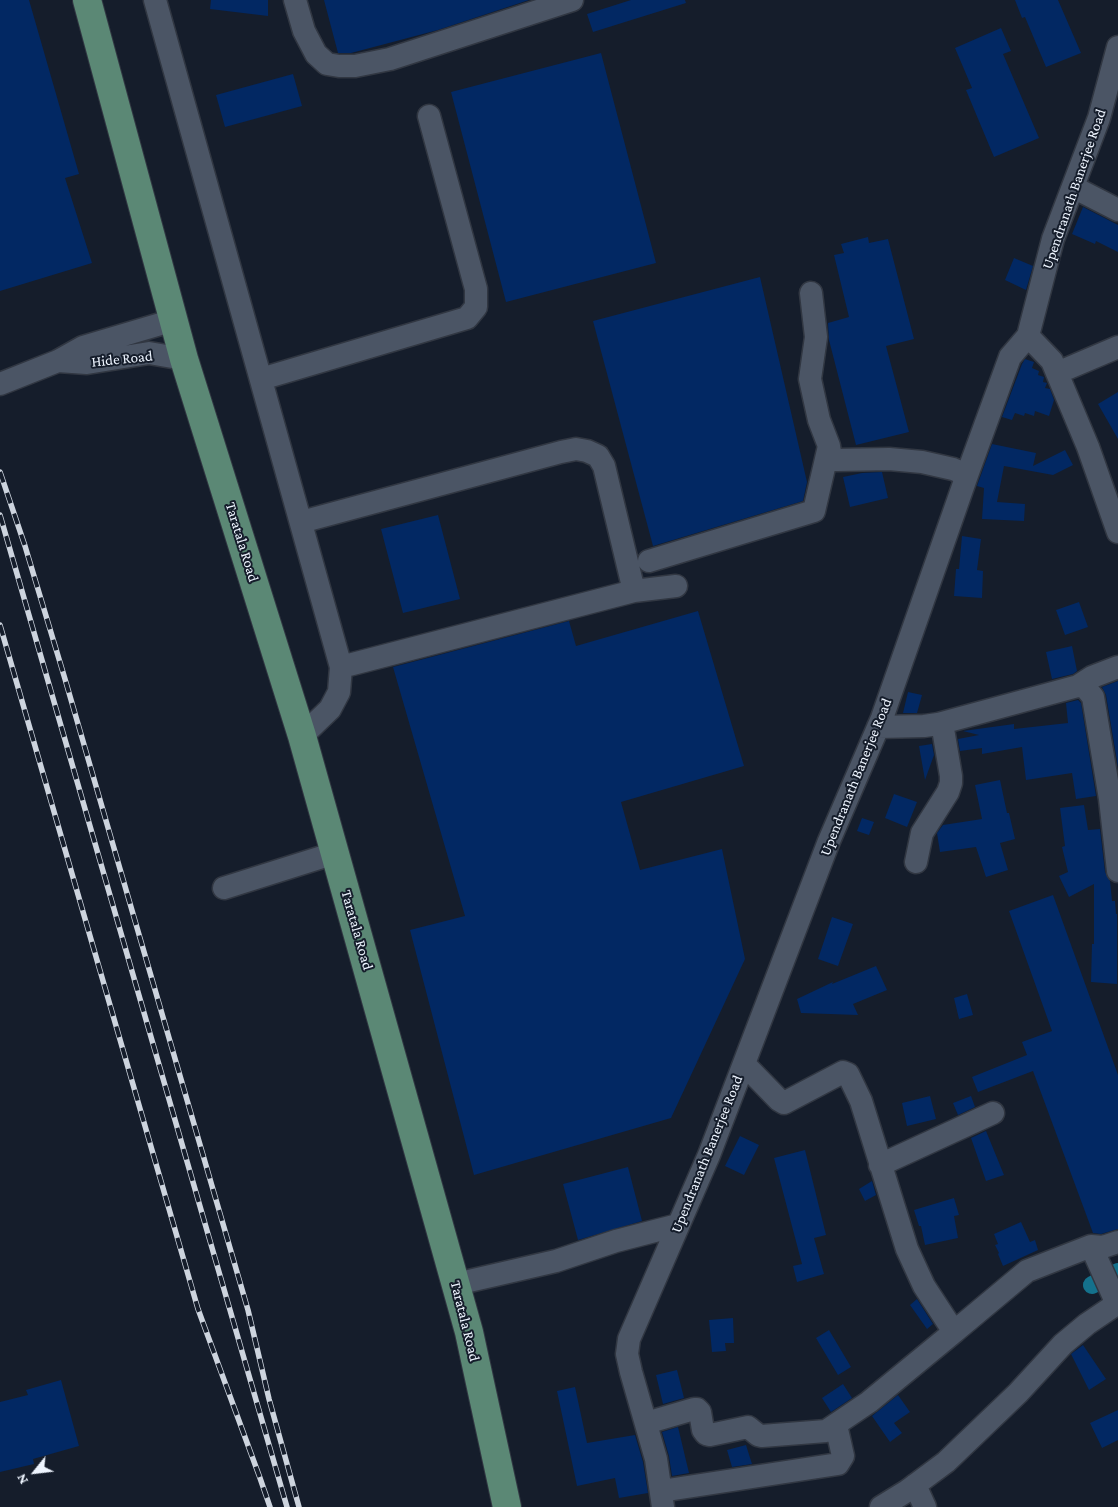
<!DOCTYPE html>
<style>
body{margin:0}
#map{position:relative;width:1118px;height:1507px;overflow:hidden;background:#151d2b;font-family:"Crimson Pro",serif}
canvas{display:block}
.north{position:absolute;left:10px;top:1447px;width:50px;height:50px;-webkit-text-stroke:4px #151d2b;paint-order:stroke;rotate:241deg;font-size:14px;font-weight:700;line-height:20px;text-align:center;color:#eef5ff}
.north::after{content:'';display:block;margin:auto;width:18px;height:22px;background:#eef5ff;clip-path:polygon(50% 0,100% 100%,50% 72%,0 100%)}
</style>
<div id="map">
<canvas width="1118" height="1507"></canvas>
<div class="north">N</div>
</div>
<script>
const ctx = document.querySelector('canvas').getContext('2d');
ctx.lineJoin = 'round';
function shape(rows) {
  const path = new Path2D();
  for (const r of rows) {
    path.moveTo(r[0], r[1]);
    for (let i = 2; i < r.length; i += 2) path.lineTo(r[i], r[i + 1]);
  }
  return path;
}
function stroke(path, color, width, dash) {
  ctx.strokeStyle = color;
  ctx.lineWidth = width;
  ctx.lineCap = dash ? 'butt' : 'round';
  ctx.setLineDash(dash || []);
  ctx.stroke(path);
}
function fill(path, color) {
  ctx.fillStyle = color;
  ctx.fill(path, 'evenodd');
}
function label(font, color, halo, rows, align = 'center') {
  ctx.font = font + ' "Crimson Pro",serif';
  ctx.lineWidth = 4;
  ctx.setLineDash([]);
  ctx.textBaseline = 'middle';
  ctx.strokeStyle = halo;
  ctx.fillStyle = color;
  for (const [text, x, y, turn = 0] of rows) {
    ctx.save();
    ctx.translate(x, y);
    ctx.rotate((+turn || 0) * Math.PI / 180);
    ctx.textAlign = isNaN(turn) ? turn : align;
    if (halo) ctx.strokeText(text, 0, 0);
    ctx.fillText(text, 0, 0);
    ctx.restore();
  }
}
stroke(shape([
 [1092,1285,1118,1272]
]), '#14718c', 18);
fill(shape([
 [0,0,29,0,79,174,65,178,92,263,0,291],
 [211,0,268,0,268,16,210,9],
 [324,0,529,0,438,30,351,53,338,53],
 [631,0,685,0,686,3,593,32,587,14],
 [1015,0,1058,0,1081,53,1046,67,1025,17,1022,18],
 [1001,28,1011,51,1003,54,1039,138,994,157,966,90,972,88,955,48],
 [601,53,656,263,506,302,451,92],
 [293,74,302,106,225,127,216,95],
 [1083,207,1118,225,1118,252,1096,241,1095,244,1072,234],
 [868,237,869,243,888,239,914,339,886,346,909,432,856,445,829,340,828,323,849,317,834,255,844,253,841,244],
 [1014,258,1033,266,1026,290,1005,280],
 [760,277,807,482,803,501,653,546,593,321],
 [1025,359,1034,362,1032,368,1039,371,1038,375,1044,377,1043,382,1047,383,1045,388,1050,389,1054,400,1049,416,1035,411,1034,416,1025,413,1024,416,1015,413,1012,420,1002,417,1022,364],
 [1118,392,1118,439,1098,404],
 [992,444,1036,453,1033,466,1065,450,1073,465,1053,475,1004,466,997,502,1025,504,1024,521,982,519,984,488,977,486],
 [882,472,888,498,850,507,843,477,862,473],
 [438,515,460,599,403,613,381,529],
 [962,536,981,539,977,570,983,571,982,598,954,596,956,569,959,569],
 [1079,602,1088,627,1065,635,1056,610],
 [698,611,744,766,621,802,640,870,722,849,745,959,671,1118,474,1175,410,930,465,916,393,667,569,621,576,646],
 [1072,646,1077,671,1073,674,1052,679,1046,652],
 [1118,681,1118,767,1106,695,1102,687],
 [908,692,922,695,917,713,903,713],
 [1078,700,1081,703,1096,796,1076,799,1072,773,1026,780,1022,747,982,754,982,748,960,751,958,739,979,735,963,731,1014,724,1014,729,1068,723,1066,703],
 [932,744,934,755,925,780,919,746],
 [1000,780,1007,813,1009,813,1015,839,1000,843,1008,870,986,877,976,847,940,852,937,833,943,825,982,819,975,785],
 [894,794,917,802,907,827,885,818],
 [1084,805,1088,830,1100,829,1105,872,1110,881,1112,901,1115,901,1116,914,1117,914,1117,984,1091,982,1092,944,1094,944,1094,884,1069,897,1059,876,1068,872,1062,847,1065,846,1060,808],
 [862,818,874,822,869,835,857,831],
 [1053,895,1118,1075,1118,1229,1101,1234,1093,1233,1033,1071,978,1092,972,1077,1027,1055,1022,1042,1052,1031,1009,911],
 [832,917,853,924,838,966,818,959],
 [876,966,887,990,853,1004,858,1015,801,1013,797,999,833,982,832,984],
 [967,994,973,1015,959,1019,954,998],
 [930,1096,936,1119,907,1126,902,1103],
 [971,1096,975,1107,958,1115,953,1103],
 [986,1131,1004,1175,986,1181,971,1138],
 [740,1136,759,1145,744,1175,725,1166],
 [805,1150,826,1235,814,1238,824,1274,797,1282,793,1266,802,1264,774,1158],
 [628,1167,642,1221,578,1240,563,1184],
 [872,1181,876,1195,865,1201,859,1189],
 [954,1198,959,1215,954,1216,958,1238,925,1245,921,1226,919,1226,914,1210],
 [1021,1222,1030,1242,1035,1240,1038,1250,1003,1266,998,1254,999,1253,995,1245,998,1244,994,1234],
 [917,1299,933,1324,927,1329,910,1305],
 [733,1318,734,1343,725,1343,726,1351,712,1352,709,1320],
 [829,1330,851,1367,838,1375,816,1338],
 [1083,1345,1106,1379,1089,1390,1071,1354],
 [677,1370,684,1398,663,1404,656,1375],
 [61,1380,79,1446,33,1459,34,1464,0,1472,0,1402,28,1395,26,1390],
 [843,1384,852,1398,831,1412,822,1398],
 [575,1387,587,1443,635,1435,643,1462,648,1493,619,1498,615,1478,577,1486,557,1391],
 [898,1395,910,1412,894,1423,902,1433,890,1442,872,1416],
 [1118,1410,1118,1440,1102,1448,1090,1423],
 [678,1427,689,1473,672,1476,669,1456,662,1432],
 [746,1445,752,1464,732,1467,727,1450]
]), '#022863');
const minor = shape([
 [155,0,341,667,339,692,330,709,302,736],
 [295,0,304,31,316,54,327,64,339,66,355,66,390,59,572,0],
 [1073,187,1118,210],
 [811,293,816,337,810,379,819,420,829,446,831,458,837,460,889,459,922,462,953,469,967,475],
 [1028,336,1052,361,1057,373,1088,447,1118,532],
 [58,361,87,363,149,353,184,359],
 [1057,373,1118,347],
 [261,379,467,318,476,307,476,289,429,116],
 [0,384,58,361,83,347,174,320],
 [301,522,561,452,576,449,587,451,598,456,604,466,634,591],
 [649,561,814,511,829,446],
 [341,667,634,591,676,586],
 [1078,686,1092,677,1118,667],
 [878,727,924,726,938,724,1078,686,1085,687,1093,697,1110,799,1118,871],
 [916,862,922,833,948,792,951,783,951,776,942,723],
 [224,888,335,853],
 [880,1165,993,1113],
 [1091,1246,1117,1304],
 [456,1284,556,1261,616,1241,678,1225],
 [954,1332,1027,1271,1091,1246,1103,1247,1118,1242],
 [646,1423,694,1409,697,1409,700,1412,703,1430,706,1434,710,1435,748,1427,758,1435,762,1436,826,1431,869,1402,954,1332,924,1286,907,1249,861,1101,848,1074,843,1072,784,1103,779,1100,744,1064],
 [915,1485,925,1507],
 [661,1491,838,1464,843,1456,836,1425],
 [663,1507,656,1459,631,1372,627,1354,629,1339,709,1155,829,841,882,718,967,475,1010,357,1028,336,1053,239,1099,118,1118,47],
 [881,1507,907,1491,946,1462,1018,1393,1063,1344,1087,1324,1118,1303]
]);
const major = shape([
 [87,0,184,359,302,736,469,1332,507,1507]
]);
stroke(minor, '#313742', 25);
stroke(major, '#313742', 30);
stroke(minor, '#4b5565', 22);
stroke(major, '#5b8875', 28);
const rail = shape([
 [0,472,25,546,65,679,140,938,248,1310,269,1399,299,1507],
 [0,515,287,1507],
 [0,625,198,1309,260,1478,270,1507]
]);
stroke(rail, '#cdd4de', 5.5);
stroke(rail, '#151d2b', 4, [11]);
label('15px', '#eef5ff', '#151d2b', [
 ["Upendranath Banerjee Road",1074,189,-71],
 ["Hide Road",122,359,-6],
 ["Taratala Road",242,542,73],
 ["Upendranath Banerjee Road",856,777,-68],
 ["Taratala Road",357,930,74],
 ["Upendranath Banerjee Road",707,1154,-68],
 ["Taratala Road",465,1321,76]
]);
</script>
